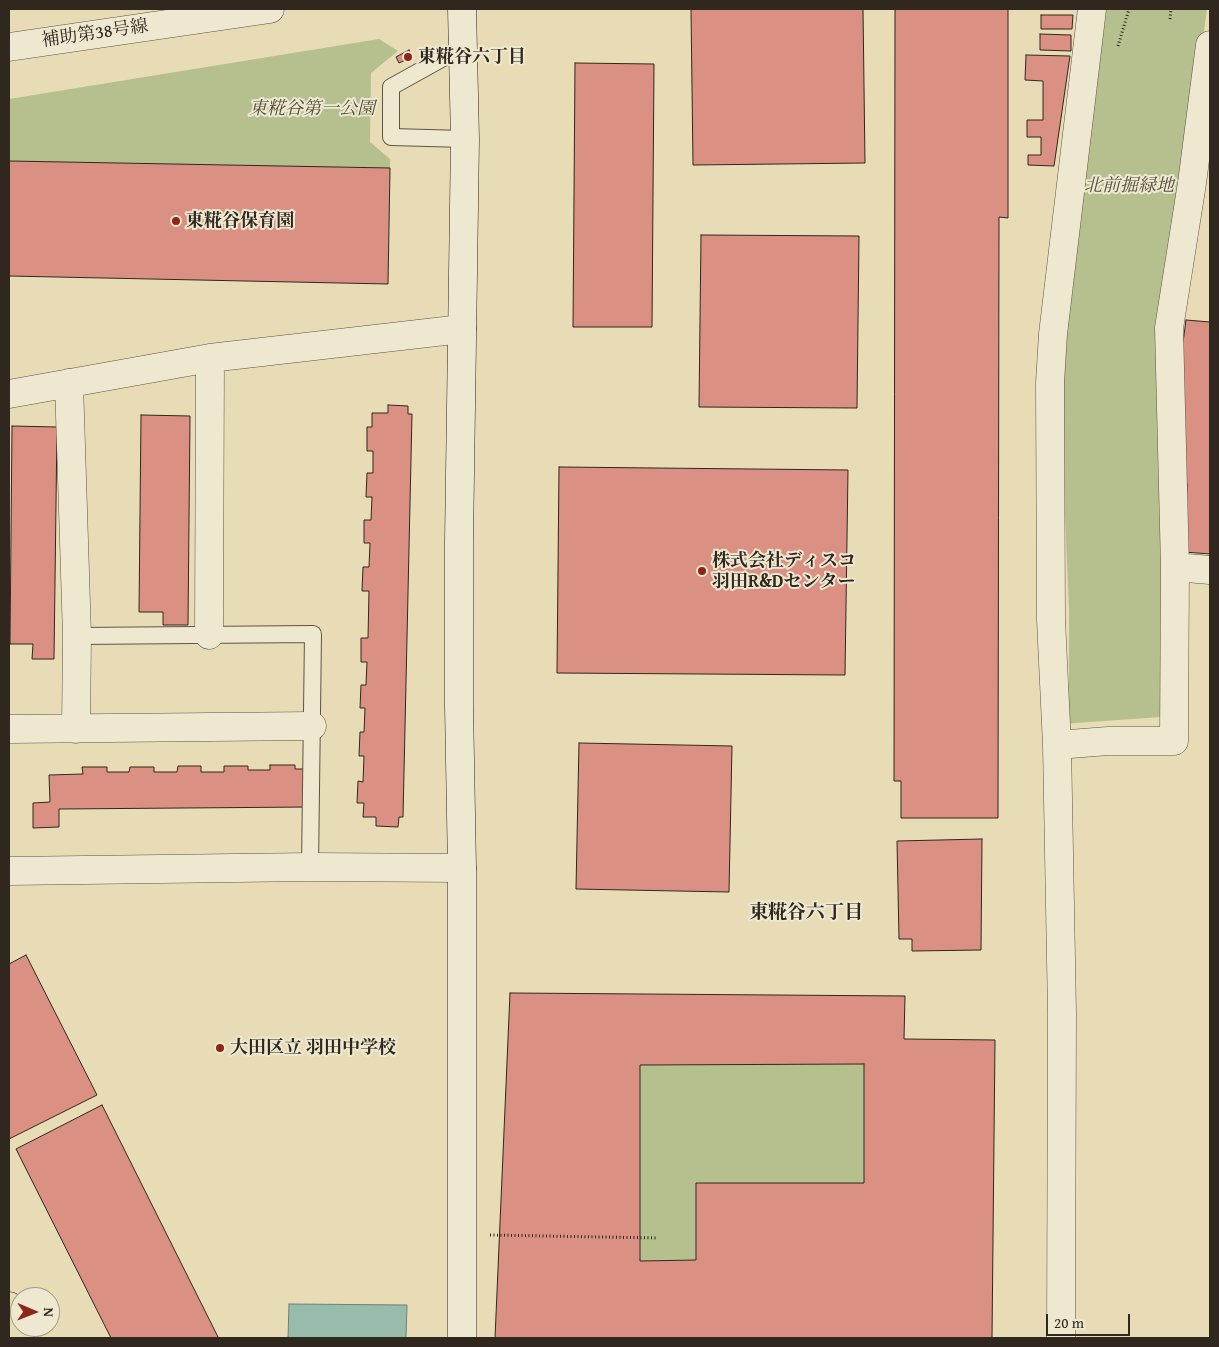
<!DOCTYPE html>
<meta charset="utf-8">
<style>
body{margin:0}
#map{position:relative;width:1219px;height:1347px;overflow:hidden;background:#e7dcb6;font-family:"Gentium Book Plus",serif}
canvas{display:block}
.frame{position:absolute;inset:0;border:10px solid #30271e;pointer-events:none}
.north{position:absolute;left:10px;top:1287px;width:50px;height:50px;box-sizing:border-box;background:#efe8d0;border:1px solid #a39b89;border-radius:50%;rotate:91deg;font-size:14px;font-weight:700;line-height:20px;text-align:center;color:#30271e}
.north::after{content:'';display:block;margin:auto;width:18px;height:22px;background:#8f2418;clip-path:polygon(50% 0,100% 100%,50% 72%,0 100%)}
.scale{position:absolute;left:1046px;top:1314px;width:84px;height:22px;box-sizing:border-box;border:2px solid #30271e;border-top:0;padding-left:6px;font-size:15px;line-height:18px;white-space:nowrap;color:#30271e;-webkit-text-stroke:4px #efe8d0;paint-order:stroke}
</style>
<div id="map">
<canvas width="1219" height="1347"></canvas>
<div class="frame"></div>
<div class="north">N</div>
<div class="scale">20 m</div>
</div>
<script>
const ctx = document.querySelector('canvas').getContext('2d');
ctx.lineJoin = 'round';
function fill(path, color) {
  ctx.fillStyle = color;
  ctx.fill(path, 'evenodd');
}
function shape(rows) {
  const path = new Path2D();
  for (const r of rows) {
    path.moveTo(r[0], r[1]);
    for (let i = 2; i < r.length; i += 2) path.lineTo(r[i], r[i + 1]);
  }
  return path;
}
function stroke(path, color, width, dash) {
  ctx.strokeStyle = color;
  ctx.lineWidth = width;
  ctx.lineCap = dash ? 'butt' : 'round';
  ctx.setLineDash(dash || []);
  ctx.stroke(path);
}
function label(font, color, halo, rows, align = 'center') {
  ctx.font = font + ' "Gentium Book Plus","Noto Serif JP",serif';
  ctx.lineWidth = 4;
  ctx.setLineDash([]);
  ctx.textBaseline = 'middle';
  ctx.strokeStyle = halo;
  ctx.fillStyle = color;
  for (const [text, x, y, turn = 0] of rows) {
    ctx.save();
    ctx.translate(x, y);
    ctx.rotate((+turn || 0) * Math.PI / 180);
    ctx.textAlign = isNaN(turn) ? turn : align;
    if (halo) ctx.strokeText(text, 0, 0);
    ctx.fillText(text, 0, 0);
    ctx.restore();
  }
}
fill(shape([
 [1101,9,1207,9,1182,189,1161,717,1062,724,1069,682,1069,610,1058,348],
 [379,39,398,51,371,73,370,142,390,159,390,168,9,165,9,99],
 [864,1064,864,1183,696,1183,696,1260,640,1261,640,1065]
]), '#b5c08e');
const water = shape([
 [289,1304,407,1305,406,1338,288,1338,289,1304]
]);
fill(water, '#97bcac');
stroke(water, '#6e8073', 1);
const building = shape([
 [691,9,863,9,865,163,693,165,691,9],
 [895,9,1008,9,1008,218,999,217,998,818,901,818,901,781,894,781,895,9],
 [1041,15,1073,15,1072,29,1041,29,1041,15],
 [1040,34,1071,35,1071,51,1040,50,1040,34],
 [409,50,412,57,399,63,396,57,409,50],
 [1026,55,1070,56,1054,166,1028,165,1028,155,1041,155,1041,137,1027,137,1027,120,1043,120,1043,81,1025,80,1026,55],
 [575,63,654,64,652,327,573,327,575,63],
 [9,161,390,168,388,284,9,276,9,161],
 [701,235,859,236,857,408,699,407,701,235],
 [1186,320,1210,322,1210,554,1184,552,1187,485,1179,437,1178,380,1186,320],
 [388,405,408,406,408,414,412,414,403,817,399,817,398,827,376,826,376,817,363,817,364,803,357,803,358,781,363,782,364,756,359,756,360,732,364,732,365,708,360,708,361,685,366,685,367,662,361,662,361,638,368,638,369,591,362,591,363,567,369,567,370,543,364,543,364,520,371,520,372,497,366,497,367,473,373,473,373,451,367,451,367,427,372,427,372,413,388,413,388,405],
 [141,415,190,416,188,625,163,625,163,612,139,612,141,415],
 [12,426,57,427,54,659,32,659,33,644,10,644,12,426],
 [559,467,848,470,845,675,557,673,559,467],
 [579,743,732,746,729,892,576,889,579,743],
 [270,765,295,765,295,769,308,769,308,807,59,809,59,827,33,828,33,803,50,802,49,775,83,774,82,767,107,767,107,772,129,772,130,767,154,767,154,772,177,772,178,766,201,766,201,772,224,772,224,766,248,766,248,770,270,770,270,765],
 [982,839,981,950,912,951,912,939,899,939,897,841,982,839],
 [26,955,97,1095,9,1139,9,964,26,955],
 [510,993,905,996,904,1039,995,1040,992,1338,495,1338,510,993],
 [864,1064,864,1183,696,1183,696,1260,640,1261,640,1065,864,1064],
 [102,1105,218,1337,216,1338,111,1338,16,1149,102,1105]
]);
fill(building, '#da9082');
stroke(building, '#30271e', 1);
const lane = shape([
 [463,47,391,87,391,137,465,139],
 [77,636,313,634,310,867]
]);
const street = shape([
 [9,47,270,9],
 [69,383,77,636,76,729],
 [9,394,210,358,462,329],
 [1175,567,1210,570],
 [209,635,210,358],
 [9,729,312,726],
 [1057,745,1108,741,1174,741,1175,567,1169,328,1192,183,1210,45],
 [9,871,310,867,462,868],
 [1061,1338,1062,1013,1057,745,1051,620,1050,383,1053,334,1092,9]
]);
const secondary = shape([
 [462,1338,462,868,459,706,459,541,465,139,462,9]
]);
const highway = shape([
 [9,1306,24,1338]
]);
stroke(lane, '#5e5444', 18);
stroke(street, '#5e5444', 29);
stroke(secondary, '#30271e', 29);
stroke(highway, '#30271e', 29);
stroke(shape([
 [1170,19,1171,9],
 [1118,46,1129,9],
 [490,1235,658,1238]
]), '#30271e', 3, [1, 2.5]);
stroke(lane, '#efe8d0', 16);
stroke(street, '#efe8d0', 28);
stroke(secondary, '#efe8d0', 28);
stroke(highway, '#e7dcb6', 28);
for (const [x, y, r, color] of [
 [408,57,5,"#8f2418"],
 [176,221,5,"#8f2418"],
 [702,571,5,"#8f2418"],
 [220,1048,5,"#8f2418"]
]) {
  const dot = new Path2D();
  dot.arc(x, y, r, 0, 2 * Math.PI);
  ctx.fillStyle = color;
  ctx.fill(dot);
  stroke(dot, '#efe8d0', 2);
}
label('18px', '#30271e', '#efe8d0', [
 ["補助第38号線",95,34,-8]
]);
label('bold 18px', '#30271e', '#efe8d0', [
 ["東糀谷六丁目",418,57],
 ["東糀谷保育園",186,221],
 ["株式会社ディスコ",712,561],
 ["羽田R&Dセンター",712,582],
 ["大田区立 羽田中学校",230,1048]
], 'left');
label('italic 18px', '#514d3a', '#efe8d0', [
 ["東糀谷第一公園",312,109],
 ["北前掘緑地",1129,186]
]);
label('bold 19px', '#30271e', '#efe8d0', [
 ["東糀谷六丁目",806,913]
]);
</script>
